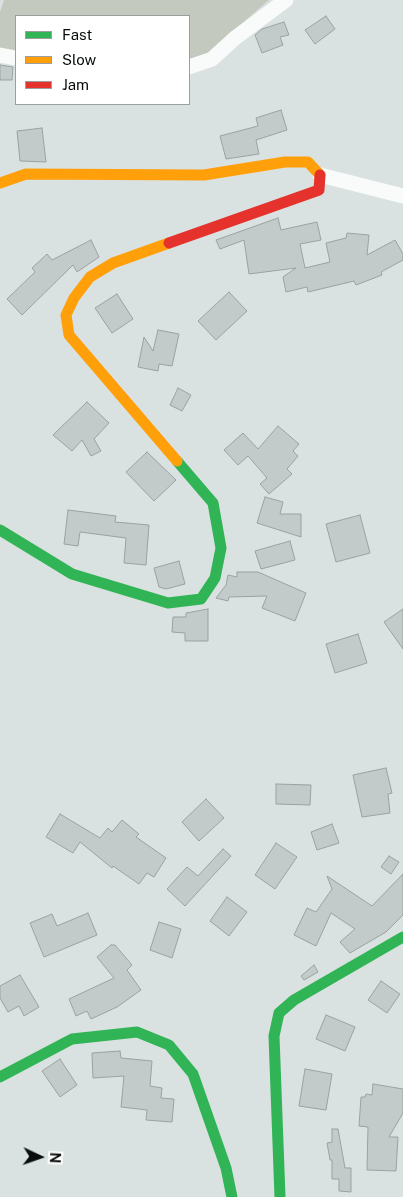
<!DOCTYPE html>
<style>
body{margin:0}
#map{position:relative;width:403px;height:1197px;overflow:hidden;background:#dae2e1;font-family:"Public Sans",sans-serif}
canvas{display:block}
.legend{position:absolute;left:15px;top:15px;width:175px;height:90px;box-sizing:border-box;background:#fff;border:1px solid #9c9e9e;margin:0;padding:6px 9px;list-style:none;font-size:15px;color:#080d0c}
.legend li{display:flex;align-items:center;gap:10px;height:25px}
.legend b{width:25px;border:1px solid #9c9e9e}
.north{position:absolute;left:15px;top:1132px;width:50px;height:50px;-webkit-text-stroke:4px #fff;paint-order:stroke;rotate:93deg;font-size:14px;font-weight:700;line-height:20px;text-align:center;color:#080d0c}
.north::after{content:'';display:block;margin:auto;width:18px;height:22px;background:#080d0c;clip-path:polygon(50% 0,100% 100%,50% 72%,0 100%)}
</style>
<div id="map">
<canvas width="403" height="1197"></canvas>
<ul class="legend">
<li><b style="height:6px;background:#30b455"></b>Fast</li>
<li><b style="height:6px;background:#ff9f0a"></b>Slow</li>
<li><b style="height:6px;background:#e5322d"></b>Jam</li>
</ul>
<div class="north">N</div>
</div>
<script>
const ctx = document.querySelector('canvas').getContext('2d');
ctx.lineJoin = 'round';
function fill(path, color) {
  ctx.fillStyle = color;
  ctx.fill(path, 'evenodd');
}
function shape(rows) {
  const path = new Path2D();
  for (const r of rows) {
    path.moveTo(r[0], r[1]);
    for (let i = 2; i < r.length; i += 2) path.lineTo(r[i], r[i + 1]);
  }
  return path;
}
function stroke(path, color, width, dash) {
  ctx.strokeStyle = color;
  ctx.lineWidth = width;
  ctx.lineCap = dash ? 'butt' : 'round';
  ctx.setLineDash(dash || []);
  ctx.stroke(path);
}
fill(shape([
 [4,0,269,0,247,19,218,51,189,59,189,16,16,16,16,54,0,53,0,12]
]), '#c3c9be');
const building = shape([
 [326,16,335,29,315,44,305,30,326,16],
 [284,22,289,35,280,37,283,45,262,53,255,35,262,29,284,22],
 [0,65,13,67,12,80,0,80,0,65],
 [281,110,287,130,256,140,259,154,226,159,220,136,258,126,256,118,281,110],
 [42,128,46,162,20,161,17,131,42,128],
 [278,218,281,230,317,222,321,240,300,244,305,268,330,262,326,243,346,238,347,233,369,235,367,255,395,240,403,254,403,260,381,272,382,275,356,285,354,281,308,292,307,287,286,292,283,277,296,268,249,274,244,240,220,249,216,240,278,218],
 [91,240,99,257,77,272,73,265,22,315,7,299,35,272,32,268,47,254,52,260,91,240],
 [229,292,247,311,216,340,198,321,229,292],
 [117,294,133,319,112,333,95,308,117,294],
 [158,330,179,334,172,366,159,364,158,371,138,367,144,337,153,351,158,330],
 [178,388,191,395,182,411,170,405,178,388],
 [87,402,109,423,94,439,101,451,91,456,82,440,72,451,53,435,87,402],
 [278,426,299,444,293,451,298,456,287,469,292,474,269,494,260,484,267,478,248,456,238,465,224,450,243,433,258,449,278,426],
 [147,452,176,480,154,501,126,472,147,452],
 [265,497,283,502,280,514,301,514,301,537,257,523,265,497],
 [68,510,116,516,115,522,149,525,146,565,124,563,126,538,80,532,78,546,64,544,68,510],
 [360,515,370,553,336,562,326,524,360,515],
 [290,541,295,560,261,569,255,551,290,541],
 [179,561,185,584,166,589,159,587,154,568,179,561],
 [237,572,258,572,306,593,295,621,262,608,267,596,229,597,228,601,216,598,226,585,228,575,237,577,237,572],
 [208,609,208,641,185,641,185,633,172,632,173,617,186,617,186,613,208,609],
 [403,609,403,649,384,622,403,609],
 [358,634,367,663,335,673,326,644,358,634],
 [386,768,392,793,388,794,390,813,362,817,353,775,386,768],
 [276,784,311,785,310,805,276,804,276,784],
 [206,799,224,818,199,841,182,822,206,799],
 [60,814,100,838,108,828,112,832,122,820,139,834,136,837,166,858,154,877,147,873,139,884,113,866,112,868,80,842,73,853,46,837,60,814],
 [332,824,339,843,317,850,311,832,332,824],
 [276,843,297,857,275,889,255,875,276,843],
 [223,849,231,856,185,906,167,889,187,867,198,876,223,849],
 [389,856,399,862,391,874,381,867,389,856],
 [403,874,403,915,386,932,350,953,340,942,355,929,331,913,316,946,294,935,307,908,316,912,332,889,327,876,372,906,403,874],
 [227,897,247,912,229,936,210,921,227,897],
 [88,913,97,935,44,957,30,923,52,914,57,926,88,913],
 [159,922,181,929,172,958,150,950,159,922],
 [111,945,115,945,132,965,127,970,141,990,117,1007,91,1019,87,1011,76,1016,69,999,114,978,97,957,111,945],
 [314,965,318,972,304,980,301,976,314,965],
 [20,975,39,1007,24,1016,19,1006,8,1012,0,998,0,986,20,975],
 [381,981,400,994,387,1013,368,1000,381,981],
 [326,1015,355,1027,345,1051,316,1039,326,1015],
 [120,1051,121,1058,152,1061,150,1086,162,1088,161,1098,174,1099,172,1122,146,1120,147,1110,121,1107,124,1076,93,1078,92,1053,120,1051],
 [60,1059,77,1085,60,1097,42,1071,60,1059],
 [305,1069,332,1074,326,1110,299,1106,305,1069],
 [373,1084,403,1089,403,1113,389,1137,398,1137,396,1171,367,1170,368,1127,359,1126,361,1097,365,1097,366,1094,372,1095,373,1084],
 [332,1129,338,1129,345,1168,351,1168,351,1192,339,1191,339,1179,332,1179,332,1160,330,1160,327,1143,332,1142,332,1129]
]);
fill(building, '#c3caca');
stroke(building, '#9ba1a1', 1);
stroke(shape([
 [0,55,16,58],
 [189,67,212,59,235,38,286,0],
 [320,175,403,196]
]), '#f9fbfa', 15);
stroke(shape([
 [0,530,72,574,168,603,201,599,215,578,221,548,213,503,177,461],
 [0,1077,72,1039,137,1032,169,1045,193,1074,226,1168,232,1197],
 [280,1197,274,1036,279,1013,294,1000,403,937]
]), '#30b455', 11);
stroke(shape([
 [0,183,26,174,204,175,285,162,308,162,320,175],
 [169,243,113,263,90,277,74,298,66,315,69,335,177,461]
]), '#ff9f0a', 11);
stroke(shape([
 [169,243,319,190,320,175]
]), '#e5322d', 11);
</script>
